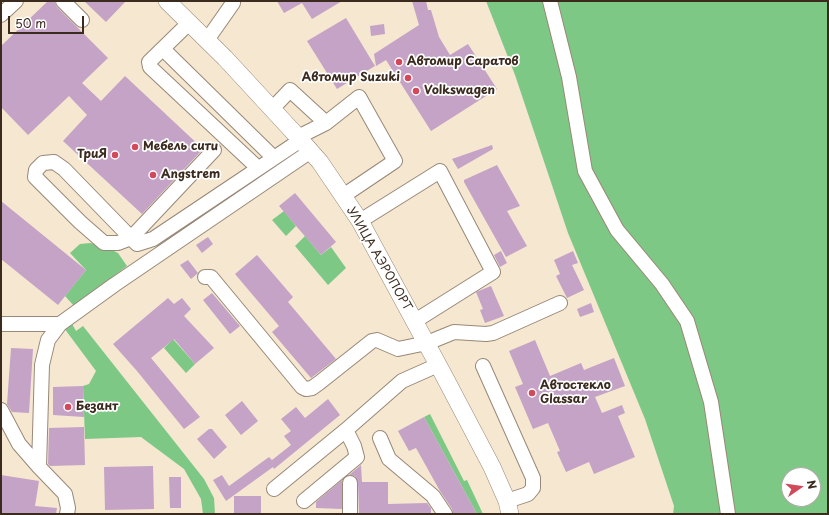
<!DOCTYPE html>
<meta charset="utf-8">
<style>
body{margin:0}
#map{position:relative;width:829px;height:515px;overflow:hidden;background:#f5e7d0;font-family:"Playpen Sans",sans-serif}
canvas{display:block}
.frame{position:absolute;inset:0;border:2px solid #3b2a1e;pointer-events:none}
.north{position:absolute;left:781px;top:467px;width:40px;height:40px;box-sizing:border-box;background:#fff;border:1px solid #b1aaa5;border-radius:50%;rotate:77deg;font-size:11px;font-weight:700;line-height:16px;text-align:center;color:#3b2a1e}
.north::after{content:'';display:block;margin:auto;width:14px;height:18px;background:#d1495b;clip-path:polygon(50% 0,100% 100%,50% 72%,0 100%)}
.scale{position:absolute;left:8px;top:16px;width:76px;height:18px;box-sizing:border-box;border:2px solid #3b2a1e;border-top:0;padding-left:5px;font-size:12px;line-height:14px;white-space:nowrap;color:#3b2a1e;-webkit-text-stroke:3px #fff;paint-order:stroke}
</style>
<div id="map">
<canvas width="829" height="515"></canvas>
<div class="frame"></div>
<div class="north">N</div>
<div class="scale">50 m</div>
</div>
<script>
const ctx = document.querySelector('canvas').getContext('2d');
ctx.lineJoin = 'round';
function fill(path, color) {
  ctx.fillStyle = color;
  ctx.fill(path, 'evenodd');
}
function shape(rows) {
  const path = new Path2D();
  for (const r of rows) {
    path.moveTo(r[0], r[1]);
    for (let i = 2; i < r.length; i += 2) path.lineTo(r[i], r[i + 1]);
  }
  return path;
}
function stroke(path, color, width, dash) {
  ctx.strokeStyle = color;
  ctx.lineWidth = width;
  ctx.lineCap = dash ? 'butt' : 'round';
  ctx.setLineDash(dash || []);
  ctx.stroke(path);
}
function label(font, color, halo, rows, align = 'center') {
  ctx.font = font + ' "Playpen Sans",sans-serif';
  ctx.lineWidth = 3.5;
  ctx.setLineDash([]);
  ctx.textBaseline = 'middle';
  ctx.strokeStyle = halo;
  ctx.fillStyle = color;
  for (const [text, x, y, turn = 0] of rows) {
    ctx.save();
    ctx.translate(x, y);
    ctx.rotate((+turn || 0) * Math.PI / 180);
    ctx.textAlign = isNaN(turn) ? turn : align;
    if (halo) ctx.strokeText(text, 0, 0);
    ctx.fillText(text, 0, 0);
    ctx.restore();
  }
}
fill(shape([
 [486,1,828,1,828,514,673,514,674,506,645,419,568,233,515,75],
 [789,475,813,475,813,499,789,499],
 [284,211,296,226,286,236,272,220],
 [305,236,321,255,331,247,346,268,328,285,295,246],
 [90,243,104,246,118,253,127,266,74,306,65,296,86,270,70,253,80,244],
 [71,322,76,331,83,326,204,479,214,498,215,514,203,514,201,499,184,469,141,437,85,439,83,386,89,384,96,371,64,328],
 [173,339,195,364,186,373,164,348],
 [430,414,464,481,467,480,483,514,477,514,424,417]
]), '#7ec885');
fill(shape([
 [48,1,54,1,57,7,108,58,82,83,101,101,125,76,203,149,142,214,63,141,87,115,69,96,28,135,1,107,1,46],
 [84,1,126,1,106,22],
 [277,1,342,1,312,19,302,3,284,13],
 [412,1,426,1,428,10,431,10,439,37,450,55,468,44,497,89,431,131,386,60,376,66,374,54,419,25],
 [346,18,375,66,337,89,307,41],
 [384,24,385,34,371,36,370,26],
 [492,145,493,149,458,169,452,159],
 [497,165,520,206,507,211,527,246,506,257,464,182,464,180],
 [295,193,336,242,321,255,279,206],
 [1,201,86,270,58,305,1,259],
 [208,237,213,244,202,253,196,245],
 [501,251,507,263,500,267,494,255],
 [573,251,578,263,572,265,584,290,567,298,556,276,560,274,554,260],
 [257,255,293,297,288,302,336,359,311,378,272,332,279,326,235,274],
 [188,260,198,273,191,279,180,265],
 [491,286,504,316,485,323,480,310,483,309,476,292],
 [212,293,240,326,230,334,203,300],
 [168,298,174,304,182,298,191,309,184,316,214,348,195,364,174,339,151,358,200,417,184,429,137,371,113,344],
 [591,303,594,312,580,317,577,309],
 [535,340,550,376,581,363,584,370,614,358,625,386,595,397,602,413,622,405,625,413,618,416,635,457,594,474,589,462,566,472,557,452,560,451,548,423,533,429,515,387,523,384,509,351],
 [11,348,33,349,29,413,12,412,7,404],
 [83,386,84,417,53,415,53,387],
 [328,399,340,415,274,469,273,467,226,501,213,480,222,475,229,486,269,457,272,460,291,445,284,436,291,431,281,419,296,407,305,418],
 [242,401,258,421,241,435,225,415],
 [424,417,477,514,453,514,452,509,440,491,416,448,409,451,398,431],
 [84,427,85,465,50,466,48,464,49,428],
 [209,429,212,429,227,447,214,459,197,439],
 [361,465,362,482,388,482,388,504,427,503,431,508,431,514,359,514,358,483,355,476,349,475],
 [153,466,154,509,105,510,104,467],
 [1,475,39,481,35,506,57,508,56,514,1,513],
 [169,477,181,477,181,508,170,508],
 [342,480,342,509,316,508,316,502],
 [234,496,261,496,261,514,234,514]
]), '#c4a3c6');
const minor = shape([
 [63,1,82,20],
 [550,1,569,77,585,171,617,230,662,284,687,321,711,402,728,514],
 [1,15,16,1],
 [189,23,149,62,150,67,258,168],
 [207,40,233,3,233,1],
 [163,49,274,158],
 [273,108,290,90,326,123],
 [298,137,326,123,359,97,395,161,343,196],
 [214,150,131,238,118,243,104,243,80,222,35,177,36,170,43,163,54,162,64,169,131,238,137,244,153,239,301,140],
 [360,221,440,171,493,272,415,321],
 [205,277,211,277,302,387,306,389,312,388,319,383,372,341,377,340,398,349,427,343,454,332,486,334,493,333,560,303],
 [1,324,60,324],
 [483,366,533,478,533,488,528,494,507,501],
 [1,410,19,444,39,467],
 [380,438,389,459,433,496,445,514],
 [274,489,346,430,402,381,438,365],
 [304,501,357,457,354,446,346,430],
 [67,514,68,508,65,494,39,467,42,365,48,340,60,324,114,285,311,151],
 [350,514,350,483]
]);
const major = shape([
 [167,1,225,58,298,137,320,162,360,221,443,374,492,467,507,501,510,514]
]);
stroke(minor, '#988877', 16);
stroke(major, '#988877', 18);
stroke(minor, '#fff', 14);
stroke(major, '#fff', 17);
for (const [x, y, r, color] of [
 [399,62,4,"#d1495b"],
 [408,78,4,"#d1495b"],
 [416,91,4,"#d1495b"],
 [135,147,4,"#d1495b"],
 [115,155,4,"#d1495b"],
 [153,175,4,"#d1495b"],
 [532,393,4,"#d1495b"],
 [68,407,4,"#d1495b"]
]) {
  const dot = new Path2D();
  dot.arc(x, y, r, 0, 2 * Math.PI);
  ctx.fillStyle = color;
  ctx.fill(dot);
  stroke(dot, '#fff', 1.5);
}
label('bold 12px', '#3b2a1e', '#fff', [
 ["Автомир Саратов",407,62],
 ["Автомир Suzuki",400,78,"right"],
 ["Volkswagen",424,91],
 ["Мебель сити",143,147],
 ["ТриЯ",107,155,"right"],
 ["Angstrem",161,175],
 ["Автостекло",540,386],
 ["Glassar",540,400],
 ["Безант",76,407]
], 'left');
label('12px', '#3b2a1e', '#fff', [
 ["УЛИЦА АЭРОПОРТ",379,259,60]
]);
</script>
